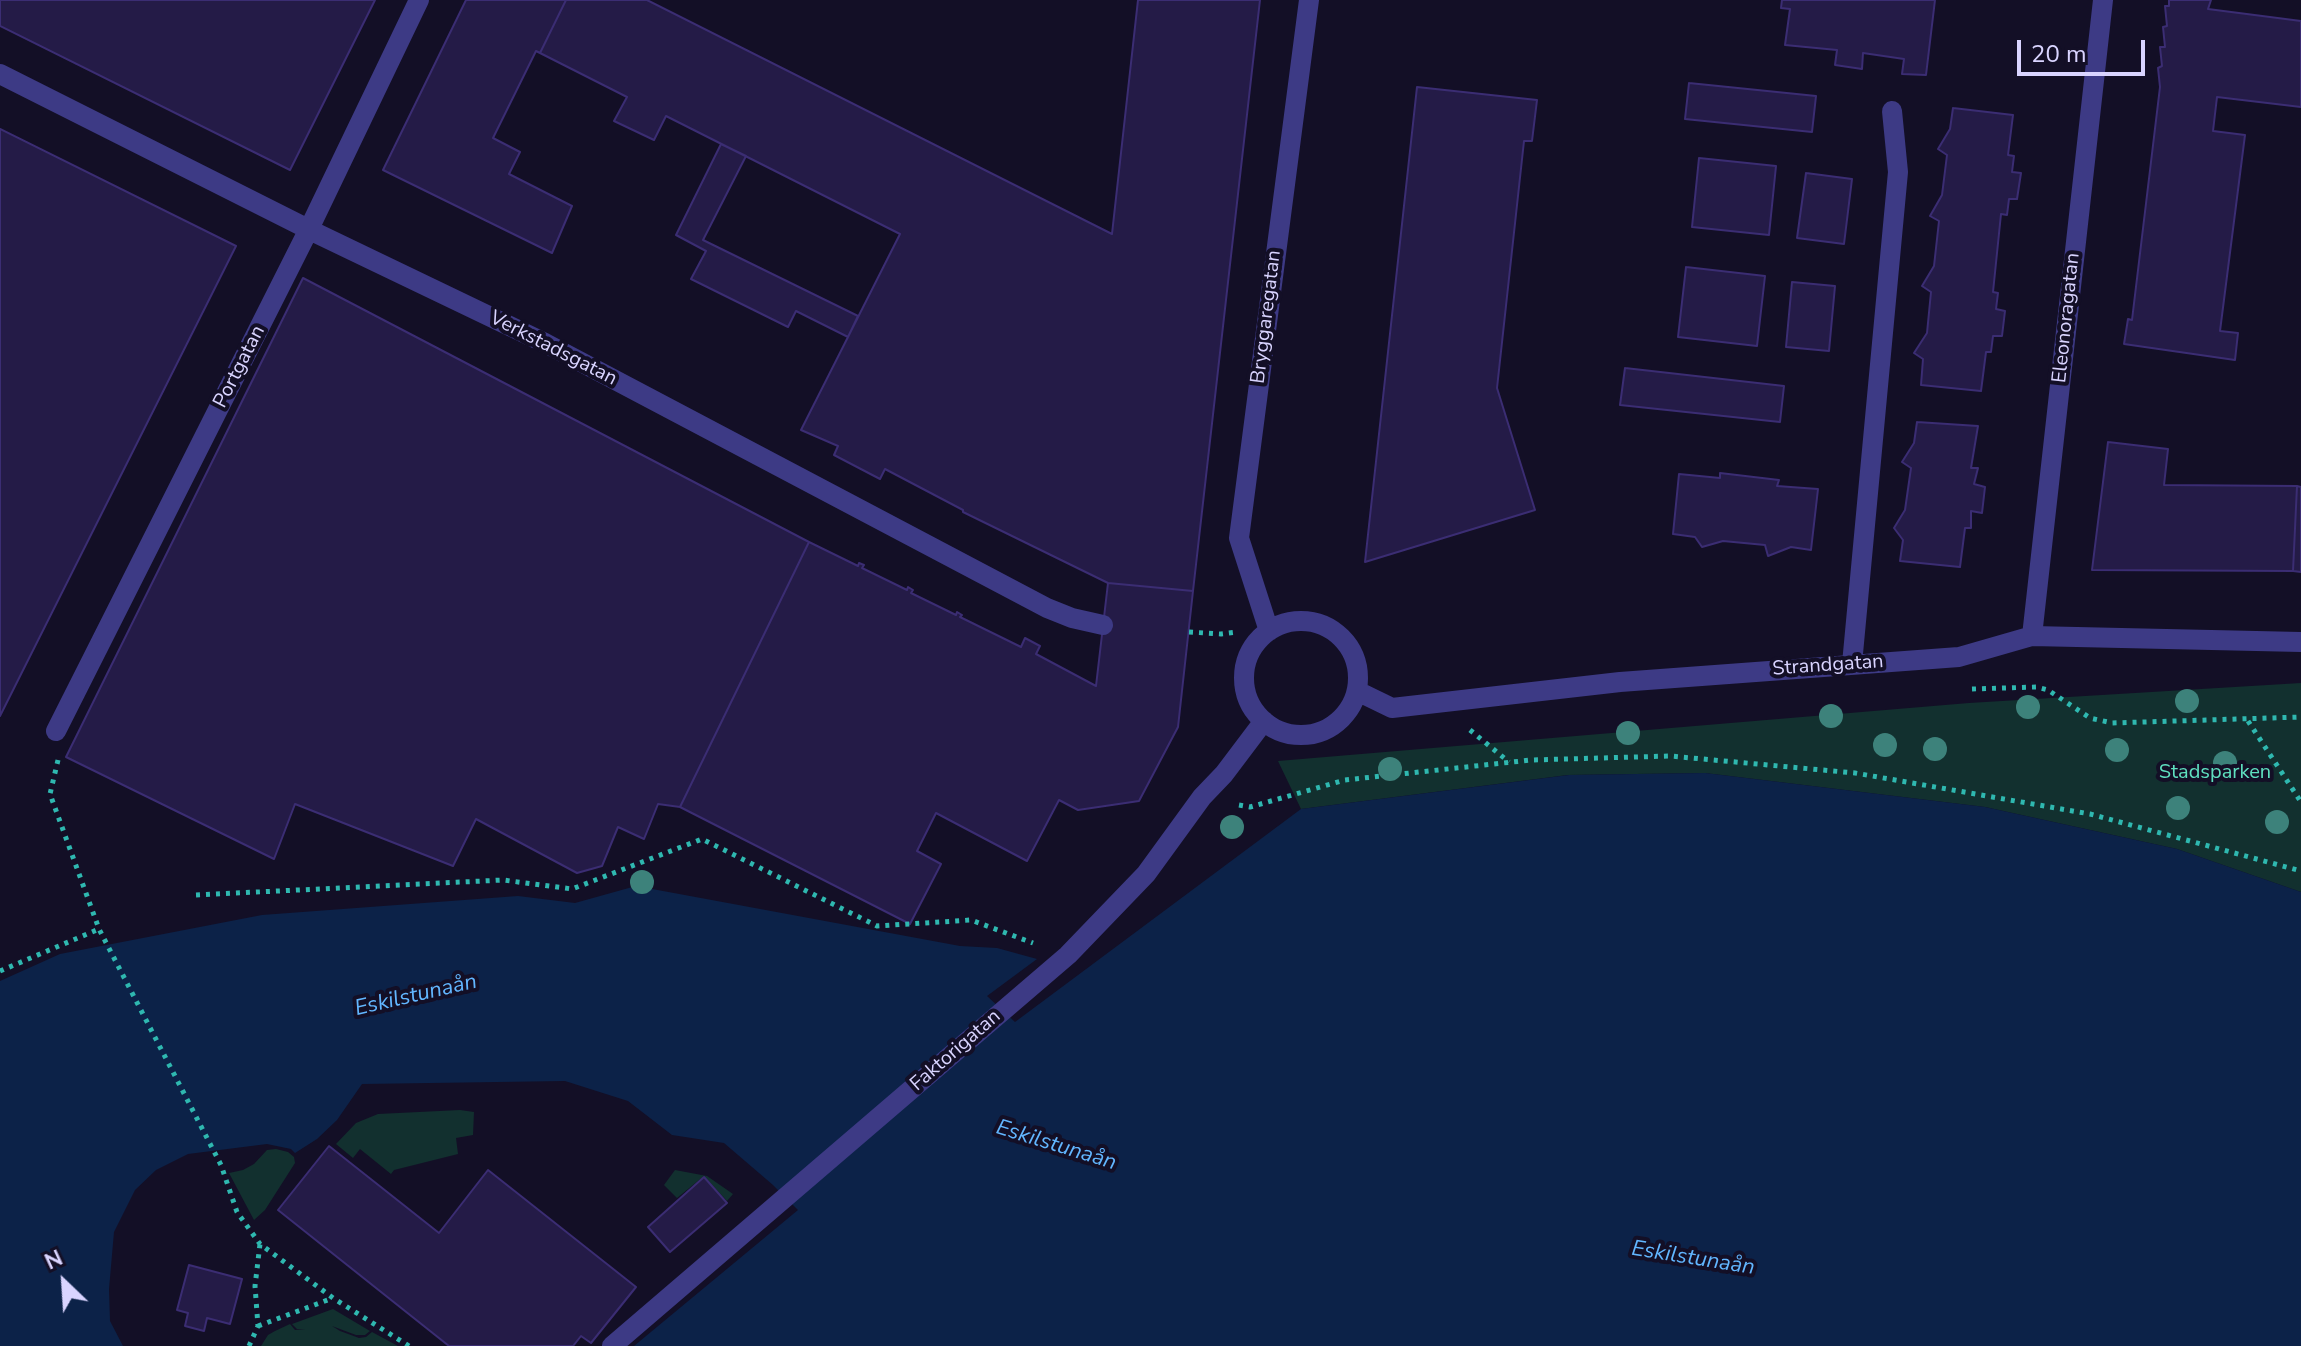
<!DOCTYPE html>
<meta charset="utf-8">
<style>
body{margin:0}
#map{position:relative;width:2301px;height:1346px;overflow:hidden;background:#130f26;font-family:"Nunito Sans",sans-serif}
canvas{display:block}
.north{position:absolute;left:24px;top:1242px;width:80px;height:80px;-webkit-text-stroke:6px #130f26;paint-order:stroke;rotate:335deg;font-size:22px;font-weight:700;line-height:32px;text-align:center;color:#d9d4ff}
.north::after{content:'';display:block;margin:auto;width:28px;height:36px;background:#d9d4ff;clip-path:polygon(50% 0,100% 100%,50% 72%,0 100%)}
.scale{position:absolute;left:2017px;top:40px;width:128px;height:36px;box-sizing:border-box;border:4px solid #d9d4ff;border-top:0;padding-left:10px;font-size:24px;line-height:28px;white-space:nowrap;color:#d9d4ff;-webkit-text-stroke:6px #130f26;paint-order:stroke}
</style>
<div id="map">
<canvas width="2301" height="1346"></canvas>
<div class="north">N</div>
<div class="scale">20 m</div>
</div>
<script>
const ctx = document.querySelector('canvas').getContext('2d');
ctx.lineJoin = 'round';
function fill(path, color) {
  ctx.fillStyle = color;
  ctx.fill(path, 'evenodd');
}
function shape(rows) {
  const path = new Path2D();
  for (const r of rows) {
    if (r.length === 3) {
      path.moveTo(r[0] + r[2], r[1]);
      path.arc(r[0], r[1], r[2], 0, 2 * Math.PI);
      continue;
    }
    path.moveTo(r[0], r[1]);
    for (let i = 2; i < r.length; i += 2) path.lineTo(r[i], r[i + 1]);
  }
  return path;
}
function stroke(path, color, width, dash) {
  ctx.strokeStyle = color;
  ctx.lineWidth = width;
  ctx.lineCap = dash ? 'butt' : 'round';
  ctx.setLineDash(dash || []);
  ctx.stroke(path);
}
function label(font, color, halo, rows, align = 'center') {
  ctx.font = font + ' "Nunito Sans",sans-serif';
  ctx.lineWidth = 8;
  ctx.setLineDash([]);
  ctx.textBaseline = 'middle';
  ctx.strokeStyle = halo;
  ctx.fillStyle = color;
  for (const [text, x, y, turn = 0] of rows) {
    ctx.save();
    ctx.translate(x, y);
    ctx.rotate((+turn || 0) * Math.PI / 180);
    ctx.textAlign = isNaN(turn) ? turn : align;
    if (halo) ctx.strokeText(text, 0, 0);
    ctx.fillText(text, 0, 0);
    ctx.restore();
  }
}
fill(shape([
 [2301,683,2301,892,2177,849,1985,807,1705,773,1568,775,1301,809,1278,761,1969,703],
 [460,1110,474,1112,473,1135,456,1138,458,1154,394,1170,391,1174,360,1149,353,1158,336,1144,356,1123,378,1114],
 [276,1149,288,1152,294,1157,295,1163,265,1210,254,1220,229,1173,243,1170,254,1164,267,1150],
 [675,1170,707,1176,733,1194,727,1201,704,1176,677,1198,664,1185],
 [333,1309,370,1331,365,1335,356,1335,332,1326,340,1331,359,1338,366,1337,372,1332,398,1346,261,1346,268,1335,275,1331,290,1324,295,1330,305,1329,297,1329,292,1324]
]), '#12302f');
fill(shape([
 [1705,773,1985,807,2177,849,2301,892,2301,1346,634,1346,798,1210,773,1185,724,1143,672,1135,628,1101,565,1081,362,1084,337,1120,317,1139,295,1153,291,1149,267,1144,188,1154,156,1170,135,1190,114,1232,109,1289,110,1321,123,1346,0,1346,0,981,60,954,262,915,518,896,575,903,636,886,960,946,997,948,1037,959,987,996,1015,1022,1301,809,1569,775]
]), '#0c2248');
const building = shape([
 [0,0,375,0,290,170,0,26,0,0],
 [466,0,566,0,540,53,536,51,493,138,520,152,509,174,572,206,552,253,383,170,466,0],
 [566,0,647,0,1112,234,1138,0,1260,0,1193,591,1108,583,963,512,963,510,885,469,880,479,834,455,838,446,801,430,900,234,666,116,654,140,614,121,627,97,540,53,566,0],
 [1782,0,1935,0,1926,75,1902,74,1904,59,1863,53,1862,69,1835,65,1837,50,1785,45,1790,9,1781,8,1782,0],
 [2169,0,2211,0,2208,9,2301,21,2301,107,2217,97,2213,131,2245,135,2220,331,2238,333,2235,360,2124,344,2128,319,2132,320,2160,87,2158,68,2162,66,2160,47,2165,47,2163,27,2167,26,2165,6,2169,6,2169,0],
 [1689,83,1816,96,1812,132,1685,119,1689,83],
 [1417,87,1537,100,1532,141,1524,141,1497,388,1535,510,1365,562,1417,87],
 [1953,108,2013,115,2008,155,2014,156,2012,172,2021,173,2017,199,2009,199,2007,215,2001,214,1993,292,1998,293,1996,309,2005,311,2002,336,1993,336,1991,352,1986,352,1981,391,1921,385,1923,359,1914,353,1927,333,1931,292,1922,286,1934,266,1939,221,1930,216,1942,195,1947,155,1938,149,1950,129,1953,108],
 [0,129,236,246,0,716,0,129],
 [721,144,746,156,703,240,858,316,848,337,796,311,788,327,691,279,706,251,676,235,721,144],
 [1699,158,1776,166,1769,235,1692,227,1699,158],
 [1806,173,1852,179,1844,244,1797,238,1806,173],
 [1686,267,1765,276,1757,346,1678,337,1686,267],
 [303,278,809,542,680,807,658,804,644,839,618,827,602,866,577,873,476,819,453,866,295,804,274,859,66,757,303,278],
 [1792,282,1835,286,1829,351,1786,347,1792,282],
 [1625,368,1784,386,1780,422,1620,405,1625,368],
 [1917,422,1978,426,1971,468,1978,468,1974,484,1985,487,1982,513,1971,511,1971,528,1965,528,1960,567,1900,561,1903,540,1894,528,1905,510,1911,468,1902,462,1914,443,1917,422],
 [2108,442,2168,449,2164,485,2297,486,2293,571,2092,570,2108,442],
 [1720,473,1779,480,1777,486,1818,489,1811,550,1791,547,1768,556,1765,545,1723,541,1702,547,1695,537,1673,534,1679,474,1720,478,1720,473],
 [2297,486,2301,487,2301,572,2293,571,2297,486],
 [809,542,858,566,859,563,864,565,862,568,907,590,908,587,913,590,911,593,956,615,957,612,962,615,960,617,1021,647,1025,638,1040,646,1036,654,1096,686,1108,583,1193,591,1178,727,1139,801,1078,810,1059,800,1027,861,936,813,917,851,941,864,910,924,680,807,809,542],
 [329,1146,439,1233,488,1170,636,1287,591,1343,581,1336,573,1346,449,1346,278,1210,329,1146],
 [704,1177,727,1203,670,1252,648,1227,704,1177],
 [189,1265,242,1279,230,1324,207,1318,204,1331,185,1326,188,1313,177,1310,189,1265]
]);
fill(building, '#241b47');
stroke(building, '#3b2d73', 2);
stroke(shape([
 [1189,632,1221,634,1238,632],
 [1972,689,2036,687,2048,690,2090,718,2112,723,2301,717],
 [2248,721,2301,802],
 [1470,730,1509,762],
 [58,760,50,794,99,929,221,1165,237,1212,260,1244,333,1298,409,1346],
 [1239,805,1250,807,1345,780,1531,760,1670,756,1855,773,2090,814,2301,871],
 [196,895,503,880,572,889,702,839,877,926,971,920,1033,943],
 [0,971,99,929],
 [258,1326,333,1298],
 [249,1346,258,1326,255,1286,260,1244]
]), '#2fb8b0', 5, [4, 6]);
stroke(shape([
 [1852,664,1898,172,1892,111]
]), '#3d3a85', 20);
stroke(shape([
 [0,74,318,234,545,343,1047,608,1072,618,1103,625],
 [1301,678,57],
 [1269,631,1239,538,1309,0],
 [2032,636,2103,0],
 [1357,691,1392,708,1620,682,1959,657,2032,636,2301,642],
 [56,731,309,229,419,0],
 [612,1346,1068,955,1146,874,1202,797,1224,774,1264,721]
]), '#3d3a85', 20);
ctx.fillStyle = '#3d827b';
for (const [x, y] of [
 [2187,701],
 [2028,707],
 [1831,716],
 [1628,733],
 [1885,745],
 [1935,749],
 [2117,750],
 [2225,763],
 [1390,769],
 [2178,808],
 [2277,822],
 [1232,827],
 [642,882]
]) {
  ctx.beginPath();
  ctx.arc(x, y, 12, 0, 2 * Math.PI);
  ctx.fill();
}
label('20px', '#d9d4ff', '#130f26', [
 ["Bryggaregatan",1267,317,-83],
 ["Eleonoragatan",2067,318,-84],
 ["Verkstadsgatan",553,349,27],
 ["Portgatan",240,367,-63],
 ["Strandgatan",1828,666,-4],
 ["Faktorigatan",956,1051,-41]
]);
label('20px', '#5fe0c0', '#130f26', [
 ["Stadsparken",2215,773]
]);
label('italic 22px', '#62b6ff', '#130f26', [
 ["Eskilstunaån",416,996,-13],
 ["Eskilstunaån",1056,1146,17],
 ["Eskilstunaån",1693,1259,9]
]);
</script>
